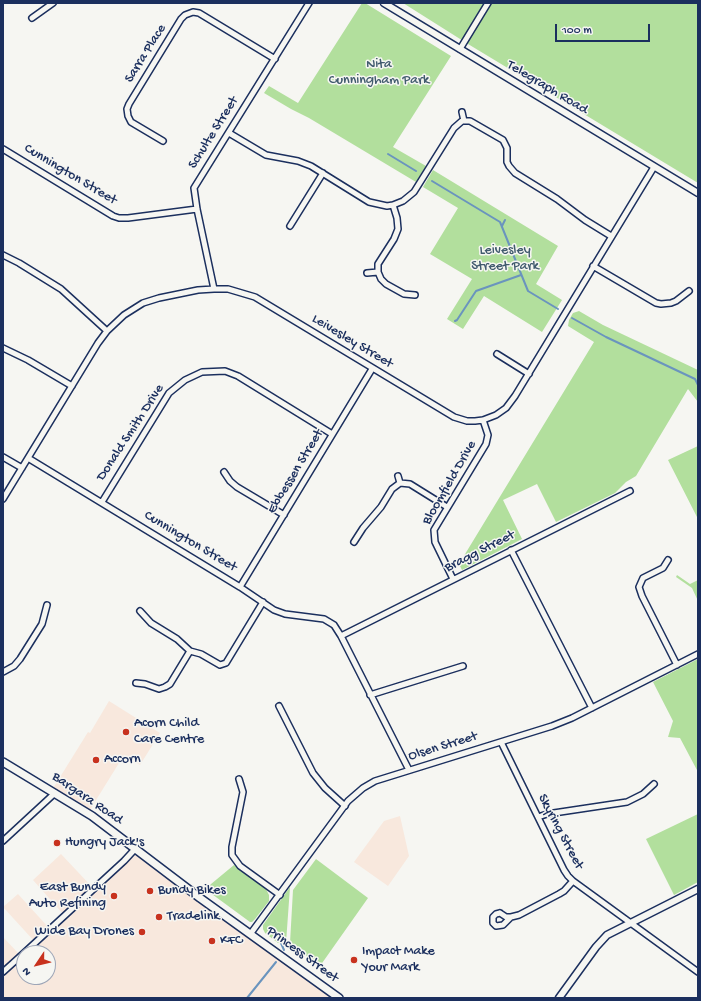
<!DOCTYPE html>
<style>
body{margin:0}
#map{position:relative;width:701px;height:1001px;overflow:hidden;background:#f6f6f2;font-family:"Gochi Hand",sans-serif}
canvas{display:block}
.frame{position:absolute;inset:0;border:4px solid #1b2f5e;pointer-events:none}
.north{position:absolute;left:16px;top:945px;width:40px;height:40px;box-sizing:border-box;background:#f6f6f2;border:1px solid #9ea6b7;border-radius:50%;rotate:235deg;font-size:11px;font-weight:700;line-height:16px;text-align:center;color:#1b2f5e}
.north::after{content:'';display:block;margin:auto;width:14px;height:18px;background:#c8321e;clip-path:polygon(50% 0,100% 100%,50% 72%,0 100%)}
.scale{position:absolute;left:555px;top:24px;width:95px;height:18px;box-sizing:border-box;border:2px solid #1b2f5e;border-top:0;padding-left:5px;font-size:12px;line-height:14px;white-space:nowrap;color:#1b2f5e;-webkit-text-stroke:3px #f6f6f2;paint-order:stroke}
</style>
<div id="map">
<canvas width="701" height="1001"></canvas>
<div class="frame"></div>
<div class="north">N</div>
<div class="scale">100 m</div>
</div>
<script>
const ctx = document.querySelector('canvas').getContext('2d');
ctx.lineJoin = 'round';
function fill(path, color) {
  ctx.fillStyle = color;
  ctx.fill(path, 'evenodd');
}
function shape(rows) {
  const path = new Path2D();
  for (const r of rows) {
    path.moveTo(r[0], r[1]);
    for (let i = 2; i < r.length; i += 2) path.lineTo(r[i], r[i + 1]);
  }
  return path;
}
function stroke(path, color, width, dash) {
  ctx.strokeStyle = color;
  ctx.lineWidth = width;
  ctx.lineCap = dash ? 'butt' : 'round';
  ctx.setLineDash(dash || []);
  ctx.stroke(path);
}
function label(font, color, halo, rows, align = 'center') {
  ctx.font = font + ' "Gochi Hand",sans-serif';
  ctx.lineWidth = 3;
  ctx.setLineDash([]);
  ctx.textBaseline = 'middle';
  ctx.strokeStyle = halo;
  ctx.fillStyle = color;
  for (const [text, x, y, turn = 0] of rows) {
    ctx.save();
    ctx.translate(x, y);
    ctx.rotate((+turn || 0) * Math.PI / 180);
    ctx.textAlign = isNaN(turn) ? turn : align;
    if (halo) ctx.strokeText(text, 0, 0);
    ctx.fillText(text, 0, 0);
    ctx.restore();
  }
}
fill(shape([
 [109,701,160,733,140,765,124,755,88,813,52,790,88,732,90,733],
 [400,816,409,856,388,886,354,862,384,821],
 [135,848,337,998,3,998,3,971,6,969,3,966,3,937,20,955,35,942,3,907,18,894,49,928,64,915,33,880,61,854,93,888],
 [24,953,48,953,48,977,24,977]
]), '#f8e8dd');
fill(shape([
 [362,3,365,3,451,56,393,147,426,166,416,182,309,118,291,109,264,93,269,86,298,103],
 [403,3,698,3,698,183,468,44],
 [433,170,558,246,536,284,562,300,542,332,484,296,463,329,447,319,472,279,430,254,458,208,423,187],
 [579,311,603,325,698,370,698,402,688,389,636,476,626,482,615,493,556,522,537,484,503,500,522,539,462,570,459,564,594,342,568,326,569,320,573,313],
 [698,446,698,519,668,460],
 [677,575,690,584,698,580,698,601,692,588,676,577],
 [698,659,698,772,680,738,668,737,673,721,653,682],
 [698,814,698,882,674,895,646,839],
 [316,859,368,898,320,966,290,943,293,890],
 [234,865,266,889,269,895,269,901,255,919,252,922,250,922,205,889],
 [290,887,286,943,281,941,278,943,265,933,263,929,263,925]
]), '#b2df9d');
stroke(shape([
 [388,154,416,171],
 [432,181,500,222,528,291,558,309],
 [502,226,505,220],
 [572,318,606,337,695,379,698,385],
 [455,321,457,320,476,291,521,275],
 [280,938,280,941,284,950],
 [247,998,276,962]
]), '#6a94be', 2);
const minor = shape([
 [32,18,53,3],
 [460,49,488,3],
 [462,112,464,121],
 [229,133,266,155,298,161,311,166,369,202,387,206,393,205,403,201,414,192,454,128,462,121,470,121,503,140,507,148,507,162,509,166,515,173,557,199,585,220,611,236],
 [163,141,131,122,128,116,127,109,129,104,181,19,185,15,193,12,199,13,275,59],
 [3,149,113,216,119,218,128,218,197,209],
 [393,205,397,218,398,229,394,239,378,264,378,272,381,279,386,284,404,294,415,295],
 [290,226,323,173],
 [3,255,19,263,61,289,107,331],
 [593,266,656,303,661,304,671,303,676,301,689,291],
 [367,273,378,272],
 [214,289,197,209,194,188,309,3],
 [3,348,28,360,72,386],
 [497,354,529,374],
 [3,457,22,468],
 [28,458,240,587,274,610,285,614,324,619,334,625,341,636,409,770],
 [224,472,230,481,237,487,284,515],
 [398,476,400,483],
 [3,499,98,343,107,331,124,315,143,303,159,298,198,290,214,289,228,289,255,297,454,417,467,421,475,421,483,420,496,415,506,408,515,396,654,167],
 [102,502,169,393,185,380,202,372,225,371,238,376,332,434],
 [354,542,363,528,381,507,392,489,400,483,410,484,447,507],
 [511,550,592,708],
 [668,560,663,568,643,578,639,587,642,596,677,665],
 [453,579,435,542,434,530,486,444,488,435,483,420],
 [240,587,372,369],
 [140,611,151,623,177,639,190,651],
 [341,636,630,491],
 [190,651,201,654,220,665,226,663,263,602],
 [3,672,14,666,20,659,42,624,47,605],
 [136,683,145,684,159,689,165,687,170,684,190,651],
 [370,695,463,666],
 [279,706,313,773,325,788,345,806],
 [501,742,564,870,568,876,573,881,698,972],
 [239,779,243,792,232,847,232,855,240,866,280,895],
 [538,817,547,814,627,802,643,794,654,784],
 [3,841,55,793],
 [500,913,506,917,511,917,503,925,496,926,493,923,493,917,496,914,500,913],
 [511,917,519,915,559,894,564,891,573,881],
 [251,933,348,801,363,788,375,781,552,726,572,718,698,654],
 [24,953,124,861,136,848],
 [3,972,24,953]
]);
const tertiary = shape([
 [384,3,698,193],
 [559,998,596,947,607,935,698,889]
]);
const secondary = shape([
 [3,762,92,816,200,898,339,998]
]);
stroke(minor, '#1b2f5e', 8);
stroke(tertiary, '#1b2f5e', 9);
stroke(secondary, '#1b2f5e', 10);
stroke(minor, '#f6f6f2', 5);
stroke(tertiary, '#f6f6f2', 6);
stroke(secondary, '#f6f6f2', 7);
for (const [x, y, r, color] of [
 [126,732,4,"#c8321e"],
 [96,760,4,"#c8321e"],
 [57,843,4,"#c8321e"],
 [150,891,4,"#c8321e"],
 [114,896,4,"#c8321e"],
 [159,917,4,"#c8321e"],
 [142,932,4,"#c8321e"],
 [212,941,4,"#c8321e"],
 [354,960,4,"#c8321e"]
]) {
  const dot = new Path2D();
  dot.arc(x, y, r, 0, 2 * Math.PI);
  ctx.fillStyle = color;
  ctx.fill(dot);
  stroke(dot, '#f6f6f2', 1.5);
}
label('14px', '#1b2f5e', '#f6f6f2', [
 ["Sarra Place",146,54,-58],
 ["Telegraph Road",547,88,31],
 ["Schulte Street",214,133,-58],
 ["Cunnington Street",70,175,31],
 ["Leivesley Street",352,342,31],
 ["Donald Smith Drive",131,433,-57],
 ["Ebbessen Street",296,472,-59],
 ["Bloomfield Drive",450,483,-60],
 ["Cunnington Street",190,542,31],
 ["Bragg Street",480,552,-27],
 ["Olsen Street",443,747,-17],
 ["Bargara Road",87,799,34],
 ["Skyring Street",560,832,62],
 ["Princess Street",302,955,36]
]);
label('14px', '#415b6e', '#f6f6f2', [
 ["Nita",379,65],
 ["Cunningham Park",379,81],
 ["Leivesley",505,251],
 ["Street Park",505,267]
]);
label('14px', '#1b2f5e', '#f6f6f2', [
 ["Acorn Child",134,724],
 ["Care Centre",134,740],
 ["Accorn",104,760],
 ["Hungry Jack's",65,843],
 ["East Bundy",106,888,"right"],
 ["Auto Refining",106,904,"right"],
 ["Bundy Bikes",158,891],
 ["Tradelink",167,917],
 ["Wide Bay Drones",134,932,"right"],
 ["KFC",220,941],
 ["Impact Make",362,952],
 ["Your Mark",362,968]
], 'left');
</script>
